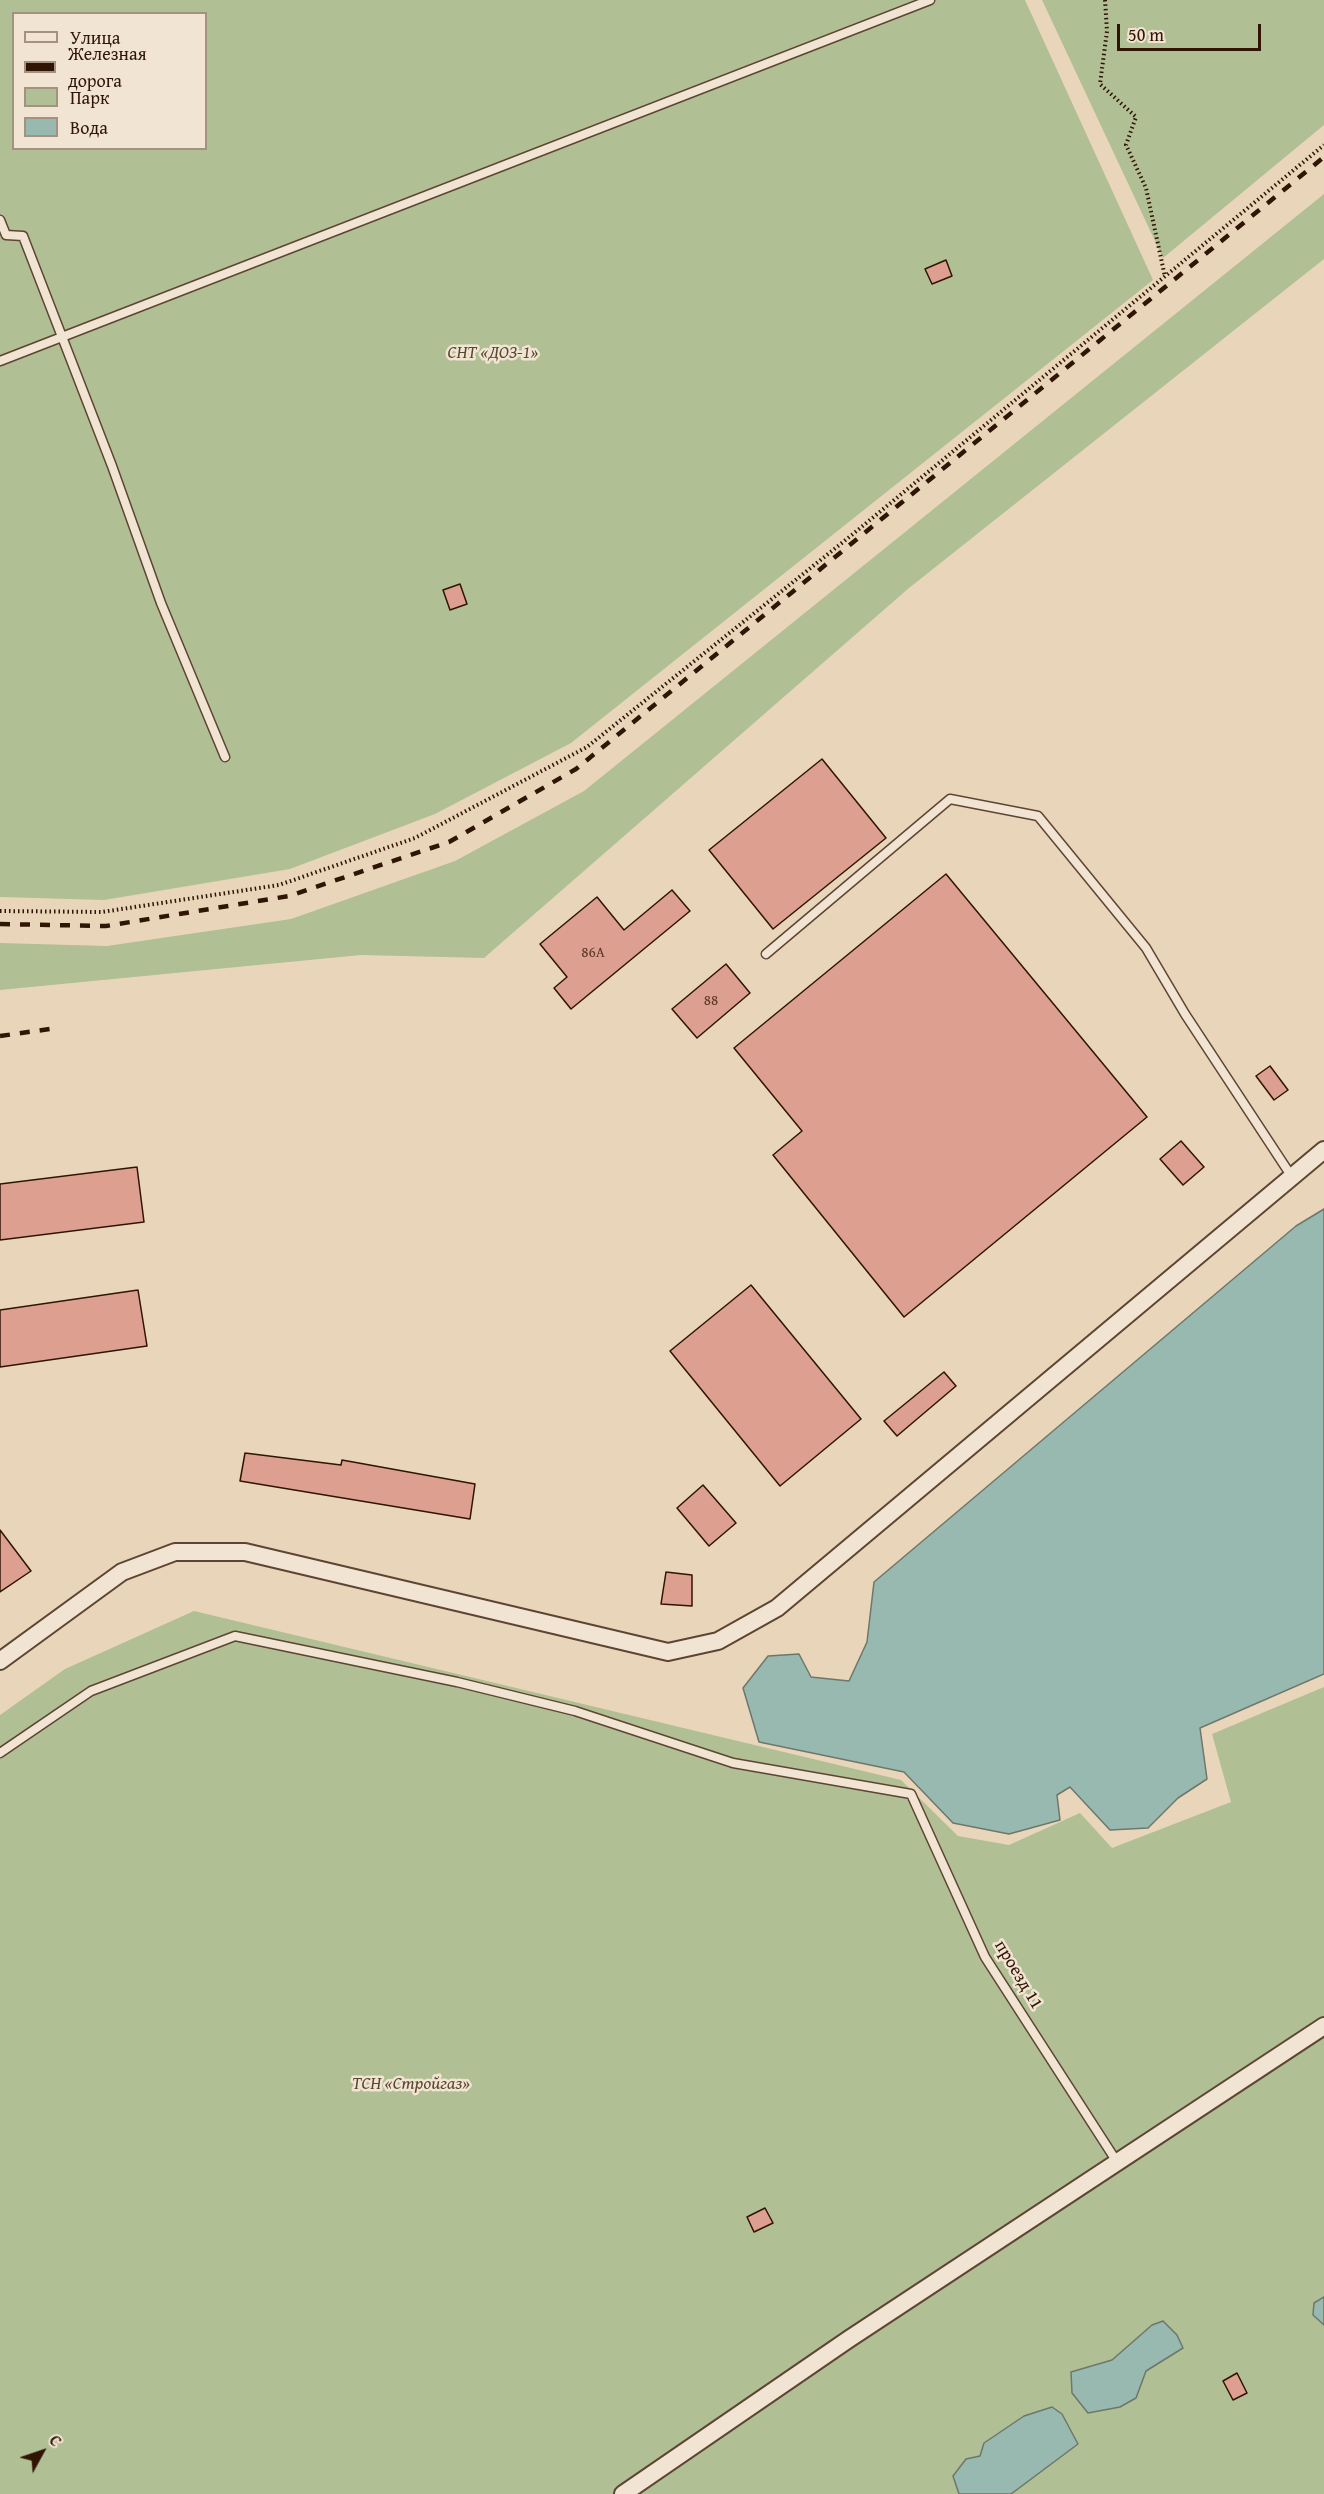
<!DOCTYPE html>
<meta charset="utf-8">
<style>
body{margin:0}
#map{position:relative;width:1324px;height:2494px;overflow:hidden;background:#e9d6ba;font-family:"Gentium Book Plus",serif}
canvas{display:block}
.legend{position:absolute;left:12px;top:12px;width:195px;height:138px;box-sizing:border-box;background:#f1e4d2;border:2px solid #a49180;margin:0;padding:8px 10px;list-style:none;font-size:18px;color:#301404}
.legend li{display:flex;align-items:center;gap:12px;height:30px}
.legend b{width:30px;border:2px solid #a49180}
.north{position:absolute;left:12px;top:2422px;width:60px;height:60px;-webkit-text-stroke:4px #f1e4d2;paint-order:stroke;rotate:50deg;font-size:16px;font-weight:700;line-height:24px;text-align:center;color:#301404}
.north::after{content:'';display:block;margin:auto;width:21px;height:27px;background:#301404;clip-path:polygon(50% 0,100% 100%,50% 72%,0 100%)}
.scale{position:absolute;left:1117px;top:24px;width:144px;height:27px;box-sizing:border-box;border:3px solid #301404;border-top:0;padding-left:8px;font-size:18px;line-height:21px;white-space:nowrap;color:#301404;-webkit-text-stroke:4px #f1e4d2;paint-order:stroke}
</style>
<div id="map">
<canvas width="1324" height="2494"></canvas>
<ul class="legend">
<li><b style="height:8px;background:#f1e4d2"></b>Улица</li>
<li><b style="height:8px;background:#301404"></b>Железная дорога</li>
<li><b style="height:16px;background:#b1bf94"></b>Парк</li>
<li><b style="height:16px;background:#97b9b0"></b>Вода</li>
</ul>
<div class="north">С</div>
<div class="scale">50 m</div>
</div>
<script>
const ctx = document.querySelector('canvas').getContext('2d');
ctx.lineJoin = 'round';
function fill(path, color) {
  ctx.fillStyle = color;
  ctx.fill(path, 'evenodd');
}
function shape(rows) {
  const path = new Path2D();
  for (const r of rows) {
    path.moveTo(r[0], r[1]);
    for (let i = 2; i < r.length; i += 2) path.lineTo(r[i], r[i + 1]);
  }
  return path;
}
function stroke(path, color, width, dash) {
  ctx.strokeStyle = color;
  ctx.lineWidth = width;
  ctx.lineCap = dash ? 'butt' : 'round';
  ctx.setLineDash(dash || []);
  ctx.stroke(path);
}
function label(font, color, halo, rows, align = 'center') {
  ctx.font = font + ' "Gentium Book Plus",serif';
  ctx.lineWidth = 5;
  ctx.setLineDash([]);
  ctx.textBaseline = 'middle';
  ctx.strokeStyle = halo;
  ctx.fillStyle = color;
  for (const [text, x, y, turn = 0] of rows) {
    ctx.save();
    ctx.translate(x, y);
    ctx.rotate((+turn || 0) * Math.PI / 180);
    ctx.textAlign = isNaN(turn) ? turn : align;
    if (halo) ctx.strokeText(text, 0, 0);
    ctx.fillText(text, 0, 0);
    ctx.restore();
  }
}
fill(shape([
 [0,0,1025,0,1153,280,571,743,435,814,290,869,104,900,0,897],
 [14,14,206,14,206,148,14,148],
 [1042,0,1324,0,1324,125,1163,258],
 [1324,194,1324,259,909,588,484,958,361,955,0,990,0,943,107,946,291,919,455,861,584,791],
 [194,1611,901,1780,958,1836,1009,1845,1080,1813,1112,1848,1231,1802,1212,1734,1324,1687,1324,2494,0,2494,0,1715,65,1669]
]), '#b1bf94');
const water = shape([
 [1324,1209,1324,1674,1200,1728,1207,1779,1178,1798,1148,1828,1110,1830,1070,1787,1057,1795,1060,1820,1009,1834,953,1823,904,1772,759,1742,743,1688,768,1656,799,1654,811,1677,849,1681,867,1642,874,1582,1296,1226,1324,1209],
 [1324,2297,1324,2325,1313,2315,1314,2303,1324,2297],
 [1163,2321,1177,2335,1183,2348,1146,2371,1136,2398,1120,2407,1088,2413,1072,2393,1071,2372,1112,2360,1152,2325,1163,2321],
 [1052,2407,1062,2414,1078,2444,1011,2494,959,2494,953,2476,966,2459,980,2456,984,2443,1024,2416,1052,2407]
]);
fill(water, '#97b9b0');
stroke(water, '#6e776b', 1.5);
const building = shape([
 [946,260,952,276,932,284,925,269,946,260],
 [460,584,467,604,450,610,443,590,460,584],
 [822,759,886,838,773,929,709,850,822,759],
 [946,874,1147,1117,904,1317,773,1155,802,1131,734,1048,946,874],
 [672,890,690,911,571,1009,554,988,567,977,540,944,597,897,624,930,672,890],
 [726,964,750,993,697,1038,672,1009,726,964],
 [1270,1066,1288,1090,1274,1100,1256,1076,1270,1066],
 [1181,1141,1204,1167,1183,1185,1160,1159,1181,1141],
 [137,1167,144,1222,0,1240,0,1184,137,1167],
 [751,1285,861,1419,780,1486,670,1351,751,1285],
 [138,1290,147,1346,0,1367,0,1310,138,1290],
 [944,1372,956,1386,897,1436,884,1421,944,1372],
 [245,1453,341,1465,342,1460,475,1484,470,1519,240,1481,245,1453],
 [703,1485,736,1523,709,1546,677,1508,703,1485],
 [0,1530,31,1571,0,1592,0,1530],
 [666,1572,692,1575,692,1606,661,1604,666,1572],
 [765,2208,773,2223,754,2232,747,2217,765,2208],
 [1237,2373,1247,2393,1233,2400,1223,2381,1237,2373]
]);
fill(building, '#dda090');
stroke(building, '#301404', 1.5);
const lane = shape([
 [0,220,6,235,23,236,112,466,161,603,225,757],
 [0,361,930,0],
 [766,954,950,799,1038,816,1146,948,1185,1014,1292,1177],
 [0,1753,91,1691,235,1636,457,1682,575,1711,733,1763,911,1794,985,1957,1117,2162]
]);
const street = shape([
 [0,1661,122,1572,175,1552,245,1552,668,1652,718,1641,777,1608,1324,1150],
 [623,2494,849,2339,1324,2026]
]);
stroke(lane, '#5e4432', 11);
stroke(street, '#5e4432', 20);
stroke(shape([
 [1105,0,1107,31,1100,84,1136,117,1126,145,1146,188,1165,277],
 [0,911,102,912,279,885,415,838,587,747,853,534,1324,145]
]), '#301404', 4, [1.5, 3]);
stroke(lane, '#f1e4d2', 8);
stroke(street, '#f1e4d2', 16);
stroke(shape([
 [0,924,106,926,289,896,449,842,576,769,1324,157],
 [0,1036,50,1029]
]), '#301404', 4.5, [10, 10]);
label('15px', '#5b3727', null, [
 ["86А",593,953],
 ["88",711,1001]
]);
label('italic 18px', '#57472f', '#f1e4d2', [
 ["СНТ «ДОЗ-1»",493,353],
 ["ТСН «Стройгаз»",411,2084]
]);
label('18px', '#301404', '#f1e4d2', [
 ["проезд 11",1018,1975,59]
]);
</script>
